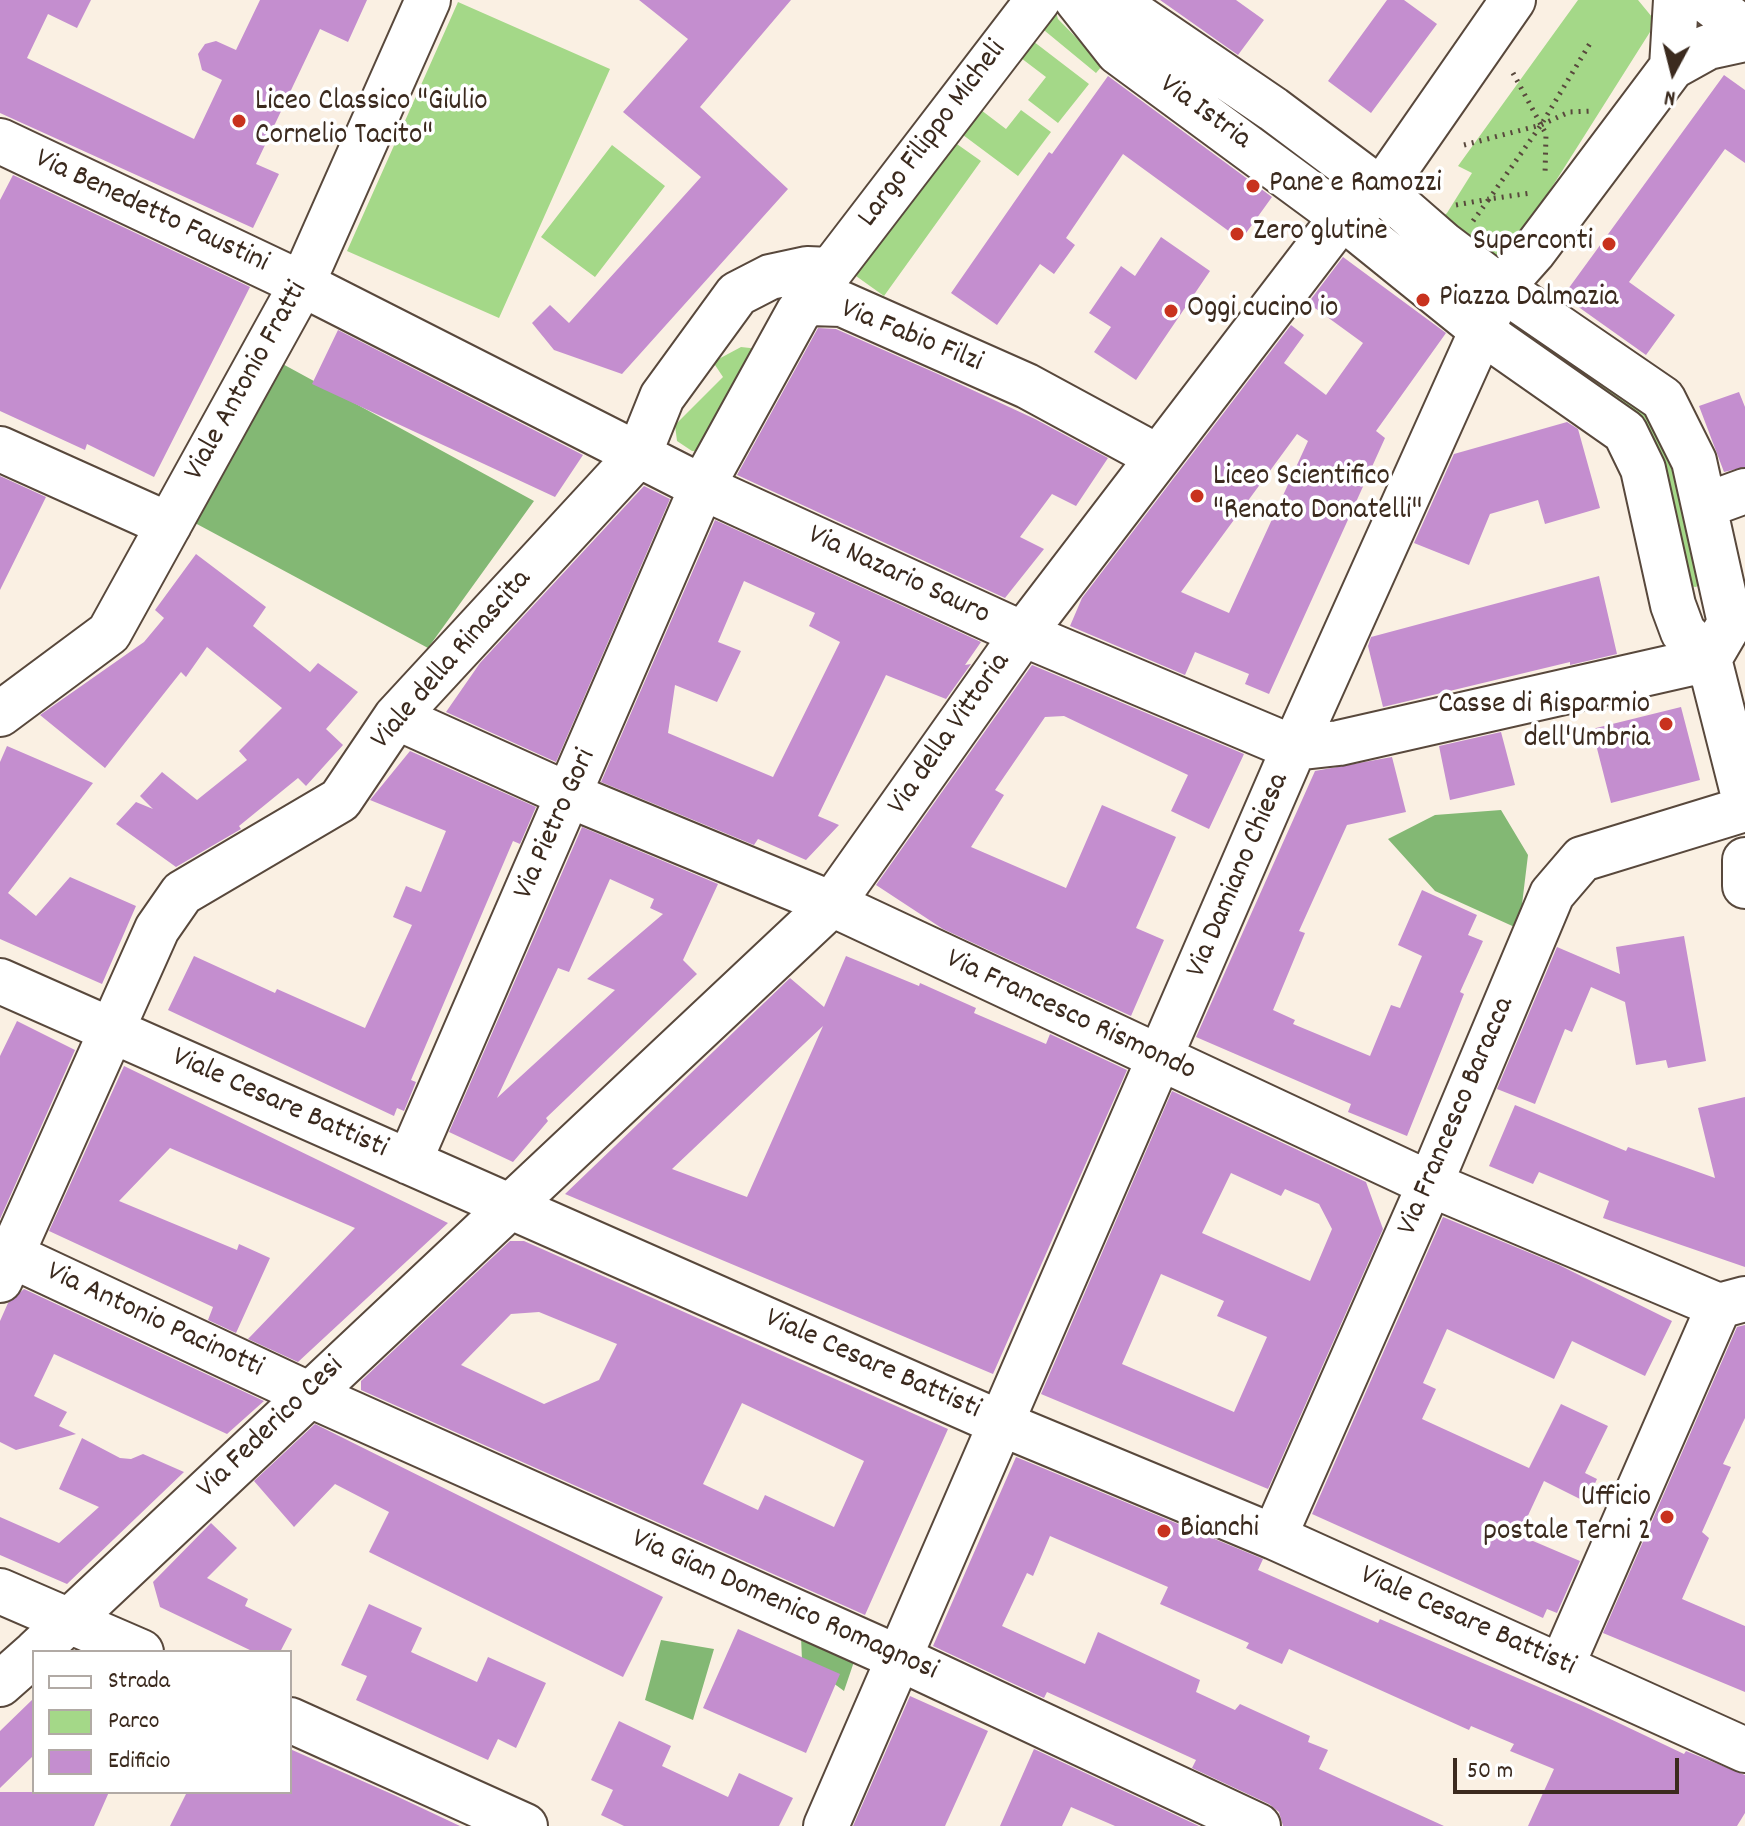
<!DOCTYPE html>
<style>
body{margin:0}
#map{position:relative;width:1745px;height:1826px;overflow:hidden;background:#faf0e3;font-family:Dekko,sans-serif}
canvas{display:block}
.legend{position:absolute;left:32px;top:1650px;width:260px;height:144px;box-sizing:border-box;background:#fff;border:2px solid #b1aaa5;margin:0;padding:10px 14px;list-style:none;font-size:24px;color:#3b2a1e}
.legend li{display:flex;align-items:center;gap:16px;height:40px}
.legend b{width:40px;border:2px solid #b1aaa5}
.north{position:absolute;left:1633px;top:32px;width:80px;height:80px;-webkit-text-stroke:6px #fff;paint-order:stroke;rotate:187deg;font-size:22px;font-weight:700;line-height:32px;text-align:center;color:#3b2a1e}
.north::after{content:'';display:block;margin:auto;width:28px;height:36px;background:#3b2a1e;clip-path:polygon(50% 0,100% 100%,50% 72%,0 100%)}
.scale{position:absolute;left:1453px;top:1758px;width:226px;height:36px;box-sizing:border-box;border:4px solid #3b2a1e;border-top:0;padding-left:10px;font-size:24px;line-height:28px;white-space:nowrap;color:#3b2a1e;-webkit-text-stroke:6px #fff;paint-order:stroke}
</style>
<div id="map">
<canvas width="1745" height="1826"></canvas>
<ul class="legend">
<li><b style="height:10px;background:#fff"></b>Strada</li>
<li><b style="height:22px;background:#a4d888"></b>Parco</li>
<li><b style="height:22px;background:#c48ecf"></b>Edificio</li>
</ul>
<div class="north">N</div>
<div class="scale">50 m</div>
</div>
<script>
const ctx = document.querySelector('canvas').getContext('2d');
ctx.lineJoin = 'round';
function fill(path, color) {
  ctx.fillStyle = color;
  ctx.fill(path, 'evenodd');
}
function shape(rows) {
  const path = new Path2D();
  for (const r of rows) {
    path.moveTo(r[0], r[1]);
    for (let i = 2; i < r.length; i += 2) path.lineTo(r[i], r[i + 1]);
  }
  return path;
}
function stroke(path, color, width, dash) {
  ctx.strokeStyle = color;
  ctx.lineWidth = width;
  ctx.lineCap = dash ? 'butt' : 'round';
  ctx.setLineDash(dash || []);
  ctx.stroke(path);
}
function label(font, color, halo, rows, align = 'center') {
  ctx.font = font + ' Dekko,sans-serif';
  ctx.lineWidth = 7;
  ctx.setLineDash([]);
  ctx.textBaseline = 'middle';
  ctx.strokeStyle = halo;
  ctx.fillStyle = color;
  for (const [text, x, y, turn = 0] of rows) {
    ctx.save();
    ctx.translate(x, y);
    ctx.rotate((+turn || 0) * Math.PI / 180);
    ctx.textAlign = isNaN(turn) ? turn : align;
    if (halo) ctx.strokeText(text, 0, 0);
    ctx.fillText(text, 0, 0);
    ctx.restore();
  }
}
fill(shape([
 [1578,0,1638,0,1652,17,1650,32,1533,217,1496,262,1438,221,1447,213,1472,173,1458,166],
 [458,2,610,69,499,318,347,251],
 [1054,5,1058,19,1096,58,1102,66,1096,73,1039,26],
 [1029,38,1089,84,1058,123,1028,100,1046,77,1017,55],
 [977,107,1006,129,1021,110,1051,132,1018,176,959,132],
 [954,142,981,161,884,296,856,276],
 [612,145,665,186,595,277,541,237],
 [1545,345,1652,409,1674,447,1707,579,1696,587,1681,585,1667,501,1542,360],
 [741,347,759,349,702,452,692,451,677,441,675,425,723,377,713,362]
]), '#a4d888');
fill(shape([
 [279,362,534,501,428,648,195,523],
 [1501,810,1528,855,1519,929,1435,891,1388,839,1435,815],
 [801,1637,860,1644,844,1691,802,1660],
 [661,1640,714,1649,693,1720,645,1700]
]), '#83b874');
fill(shape([
 [0,0,91,0,77,28,48,14,27,58,194,139,222,80,202,70,198,54,205,44,216,41,236,50,260,0,367,0,348,42,320,29,256,164,279,174,253,228,0,113],
 [639,0,791,0,700,107,788,189,622,374,554,350,532,323,550,305,569,323,701,177,623,112,688,39],
 [1160,0,1236,0,1264,20,1238,55],
 [1387,0,1404,0,1437,24,1371,113,1328,81],
 [1724,75,1745,90,1745,163,1725,149,1629,282,1675,315,1646,355,1563,296],
 [1108,76,1272,197,1241,240,1123,154,1066,238,1075,245,1054,274,1040,264,997,325,951,293,1049,152,1052,154],
 [13,175,250,287,154,477,87,444,85,450,0,411,0,200],
 [1161,237,1210,271,1136,380,1094,352,1111,327,1089,313,1121,266,1135,276],
 [1343,257,1446,333,1376,431,1385,438,1269,694,1245,684,1249,674,1195,652,1185,675,1070,626,1082,598,1291,325,1304,335,1284,363,1326,395,1363,343,1308,303],
 [1297,434,1308,441,1229,613,1181,592],
 [818,328,836,329,938,374,1035,419,1108,458,1076,506,1052,494,1020,537,1044,549,1005,598,737,475],
 [338,330,583,455,555,497,312,384],
 [1739,392,1745,407,1745,467,1724,472,1699,406],
 [1567,422,1578,429,1600,508,1545,524,1538,500,1490,514,1469,565,1414,543,1454,454],
 [0,476,46,497,0,590],
 [644,486,670,499,556,762,446,712,480,663],
 [715,520,981,642,965,665,971,664,946,699,886,675,818,816,839,825,806,860,758,839,754,845,601,782],
 [744,581,815,613,809,626,840,642,773,777,668,733,675,685,717,702,741,651,718,642],
 [196,554,266,607,253,626,310,672,318,663,358,692,326,729,343,745,306,786,298,778,239,826,241,829,176,867,116,824,136,802,153,809,140,796,162,772,197,800,247,760,239,751,282,708,207,647,186,677,181,672,105,768,40,715,144,642,164,618,155,610],
 [1599,576,1617,654,1570,665,1570,662,1383,707,1368,646,1371,637],
 [1032,665,1244,754,1209,829,1171,811,1188,775,1064,716,1045,717,995,790,1004,795,971,847,1066,888,1102,805,1176,837,1136,928,1164,940,1131,1016,943,929,876,885],
 [1681,707,1700,780,1611,803,1592,729],
 [1501,732,1515,785,1450,800,1439,746],
 [7,746,93,783,8,893,36,916,70,877,136,906,102,984,0,939,0,762],
 [410,751,536,807,520,844,513,841,411,1080,416,1082,404,1111,397,1108,394,1116,168,1010,194,956,275,993,277,989,365,1028,412,925,393,917,406,886,421,892,446,831,370,800],
 [1392,757,1406,812,1347,825,1299,931,1305,933,1273,1010,1295,1020,1293,1024,1370,1056,1391,1005,1400,1008,1422,956,1398,945,1422,890,1477,915,1468,935,1483,941,1460,992,1464,994,1407,1136,1348,1112,1351,1104,1196,1037,1315,771],
 [582,827,718,884,683,960,697,974,546,1118,548,1121,513,1162,449,1132],
 [610,879,654,899,650,908,663,914,587,979,615,990,497,1098,558,968,569,972],
 [1684,936,1706,1061,1668,1068,1666,1060,1636,1065,1625,1002,1591,987,1572,1032,1565,1029,1535,1104,1497,1089,1557,947,1620,974,1616,947],
 [846,956,919,986,920,983,976,1008,974,1013,1046,1044,1050,1034,1127,1070,993,1374,565,1194,790,978,824,1007],
 [823,1026,747,1197,672,1169],
 [17,1021,75,1050,0,1219,0,1056],
 [124,1066,448,1223,298,1362,248,1339,355,1228,170,1148,119,1201,237,1250,239,1244,270,1258,236,1333,208,1320,213,1307,49,1231],
 [1172,1091,1366,1182,1383,1229,1268,1489,1041,1394],
 [1231,1173,1281,1196,1285,1189,1319,1204,1332,1229,1310,1281,1202,1233],
 [1161,1274,1224,1301,1217,1316,1267,1337,1234,1412,1122,1364],
 [1745,1097,1745,1267,1603,1218,1609,1201,1539,1172,1533,1184,1489,1166,1515,1105,1626,1151,1628,1147,1715,1178,1698,1108],
 [1443,1217,1559,1265,1672,1321,1645,1376,1572,1341,1554,1379,1447,1329,1423,1383,1436,1389,1422,1419,1529,1468,1561,1404,1608,1426,1585,1473,1597,1479,1586,1502,1544,1481,1519,1535,1580,1561,1557,1613,1547,1609,1543,1618,1312,1514],
 [510,1241,524,1241,948,1429,865,1615,361,1390,361,1381],
 [539,1312,617,1344,599,1380,544,1404,461,1365,511,1314],
 [742,1403,864,1461,834,1527,765,1495,758,1510,703,1484],
 [24,1289,264,1401,227,1434,54,1354,34,1396,67,1412,59,1426,76,1434,16,1450,0,1442,0,1321,8,1303],
 [1745,1325,1745,1418,1723,1464,1731,1467,1702,1532,1709,1538,1682,1599,1745,1626,1745,1692,1603,1633,1737,1327],
 [315,1424,663,1597,623,1677,369,1552,389,1512,335,1484,294,1527,254,1481],
 [82,1438,120,1458,131,1459,143,1454,184,1472,67,1584,0,1555,0,1517,59,1543,99,1507,59,1489],
 [1016,1457,1263,1559,1258,1570,1378,1623,1380,1619,1583,1706,1684,1754,1686,1751,1745,1775,1745,1813,1737,1826,1528,1826,1554,1769,1510,1751,1514,1744,1471,1726,1469,1730,1289,1649,1282,1664,1246,1648,1249,1643,1160,1604,1168,1587,1050,1536,1033,1576,1027,1573,1002,1626,1085,1664,1098,1632,1200,1680,1196,1692,1235,1710,1240,1704,1310,1736,1308,1742,1328,1750,1319,1769,1444,1826,1283,1826,1279,1812,1269,1804,1192,1768,1196,1760,1047,1692,1044,1698,933,1646],
 [211,1523,237,1548,207,1578,248,1599,245,1606,292,1629,280,1652,254,1652,160,1607,153,1582],
 [369,1604,422,1628,411,1652,477,1682,488,1657,546,1683,516,1748,498,1739,488,1760,356,1700,367,1676,341,1665],
 [738,1629,840,1674,806,1753,703,1708],
 [910,1696,988,1731,945,1826,853,1826],
 [34,1698,34,1755,0,1788,0,1731],
 [619,1721,671,1746,662,1766,728,1797,739,1773,793,1798,779,1826,624,1826,601,1815,613,1790,591,1780],
 [290,1749,394,1795,460,1826,170,1826,187,1792,290,1792],
 [1034,1749,1199,1826,1115,1826,1071,1807,1062,1826,1000,1826],
 [0,1792,109,1792,94,1826,0,1826]
]), '#c48ecf');
const minor = shape([
 [1077,0,1118,52,1342,217,1498,343,1625,432,1643,469,1673,605,1683,632,1709,659,1730,623,1694,461,1663,399,1501,288,1443,244,1381,190,1273,109,1113,0],
 [1706,0,1745,30],
 [1672,67,1676,0],
 [0,141,302,284,702,487,1023,634,1294,748,1339,743,1709,659,1745,801],
 [0,449,169,525],
 [1704,506,1745,491],
 [0,714,109,633,302,284,428,0],
 [396,717,571,796,832,904,1430,1184,1719,1306,1745,1299],
 [1745,860,1745,886],
 [0,981,1000,1423,1274,1537,1745,1750],
 [409,1162,702,487,799,311,810,303,842,304,1027,386,1158,457],
 [0,1250,308,1394,901,1659,1258,1826],
 [0,1280,157,929,182,893,340,800,396,717,639,454,662,397,737,294,770,277,807,269,831,270,1038,0],
 [1274,1537,1430,1184,1552,894,1582,859,1745,809],
 [0,1591,141,1652],
 [36,1652,832,904,1023,634,1342,217,1381,190,1513,0],
 [1562,1665,1719,1306],
 [0,1684,34,1654],
 [290,1720,525,1826],
 [826,1826,1294,748,1501,288,1533,252,1672,67,1708,47,1745,39]
]);
stroke(minor, '#58483c', 48);
stroke(shape([
 [1513,73,1546,134,1545,175],
 [1464,145,1541,125,1569,112,1592,111],
 [1456,205,1489,199,1541,125,1592,40],
 [1473,221,1489,199,1531,193]
]), '#58483c', 5, [2, 6]);
stroke(minor, '#fff', 44);
for (const [x, y, r, color] of [
 [239,121,8,"#c8321e"],
 [1253,186,8,"#c8321e"],
 [1237,234,8,"#c8321e"],
 [1609,244,8,"#c8321e"],
 [1423,300,8,"#c8321e"],
 [1171,311,8,"#c8321e"],
 [1197,496,8,"#c8321e"],
 [1666,724,8,"#c8321e"],
 [1667,1517,8,"#c8321e"],
 [1164,1531,8,"#c8321e"]
]) {
  const dot = new Path2D();
  dot.arc(x, y, r, 0, 2 * Math.PI);
  ctx.fillStyle = color;
  ctx.fill(dot);
  stroke(dot, '#fff', 3);
}
label('30px', '#3b2a1e', '#fff', [
 ["Liceo Classico \"Giulio",255,104],
 ["Cornelio Tacito\"",255,138],
 ["Pane e Ramozzi",1269,186],
 ["Zero glutine",1253,234],
 ["Superconti",1593,244,"right"],
 ["Piazza Dalmazia",1439,300],
 ["Oggi cucino io",1187,311],
 ["Liceo Scientifico",1213,479],
 ["\"Renato Donatelli\"",1213,513],
 ["Casse di Risparmio",1650,707,"right"],
 ["dell'Umbria",1650,741,"right"],
 ["Ufficio",1651,1500,"right"],
 ["postale Terni 2",1651,1534,"right"],
 ["Bianchi",1180,1531]
], 'left');
label('30px', '#3b2a1e', '#fff', [
 ["Via Istria",1204,114,36],
 ["Largo Filippo Micheli",934,135,-53],
 ["Via Benedetto Faustini",151,213,25],
 ["Via Fabio Filzi",911,338,22],
 ["Viale Antonio Fratti",248,382,-61],
 ["Via Nazario Sauro",898,577,25],
 ["Viale della Rinascita",453,661,-49],
 ["Via della Vittoria",951,735,-55],
 ["Via Pietro Gori",557,825,-66],
 ["Via Damiano Chiesa",1240,876,-67],
 ["Via Francesco Rismondo",1070,1017,25],
 ["Viale Cesare Battisti",279,1105,24],
 ["Via Francesco Baracca",1458,1117,-67],
 ["Via Antonio Pacinotti",154,1322,25],
 ["Viale Cesare Battisti",872,1366,24],
 ["Via Federico Cesi",272,1429,-44],
 ["Via Gian Domenico Romagnosi",784,1607,24],
 ["Viale Cesare Battisti",1467,1623,24]
]);
</script>
